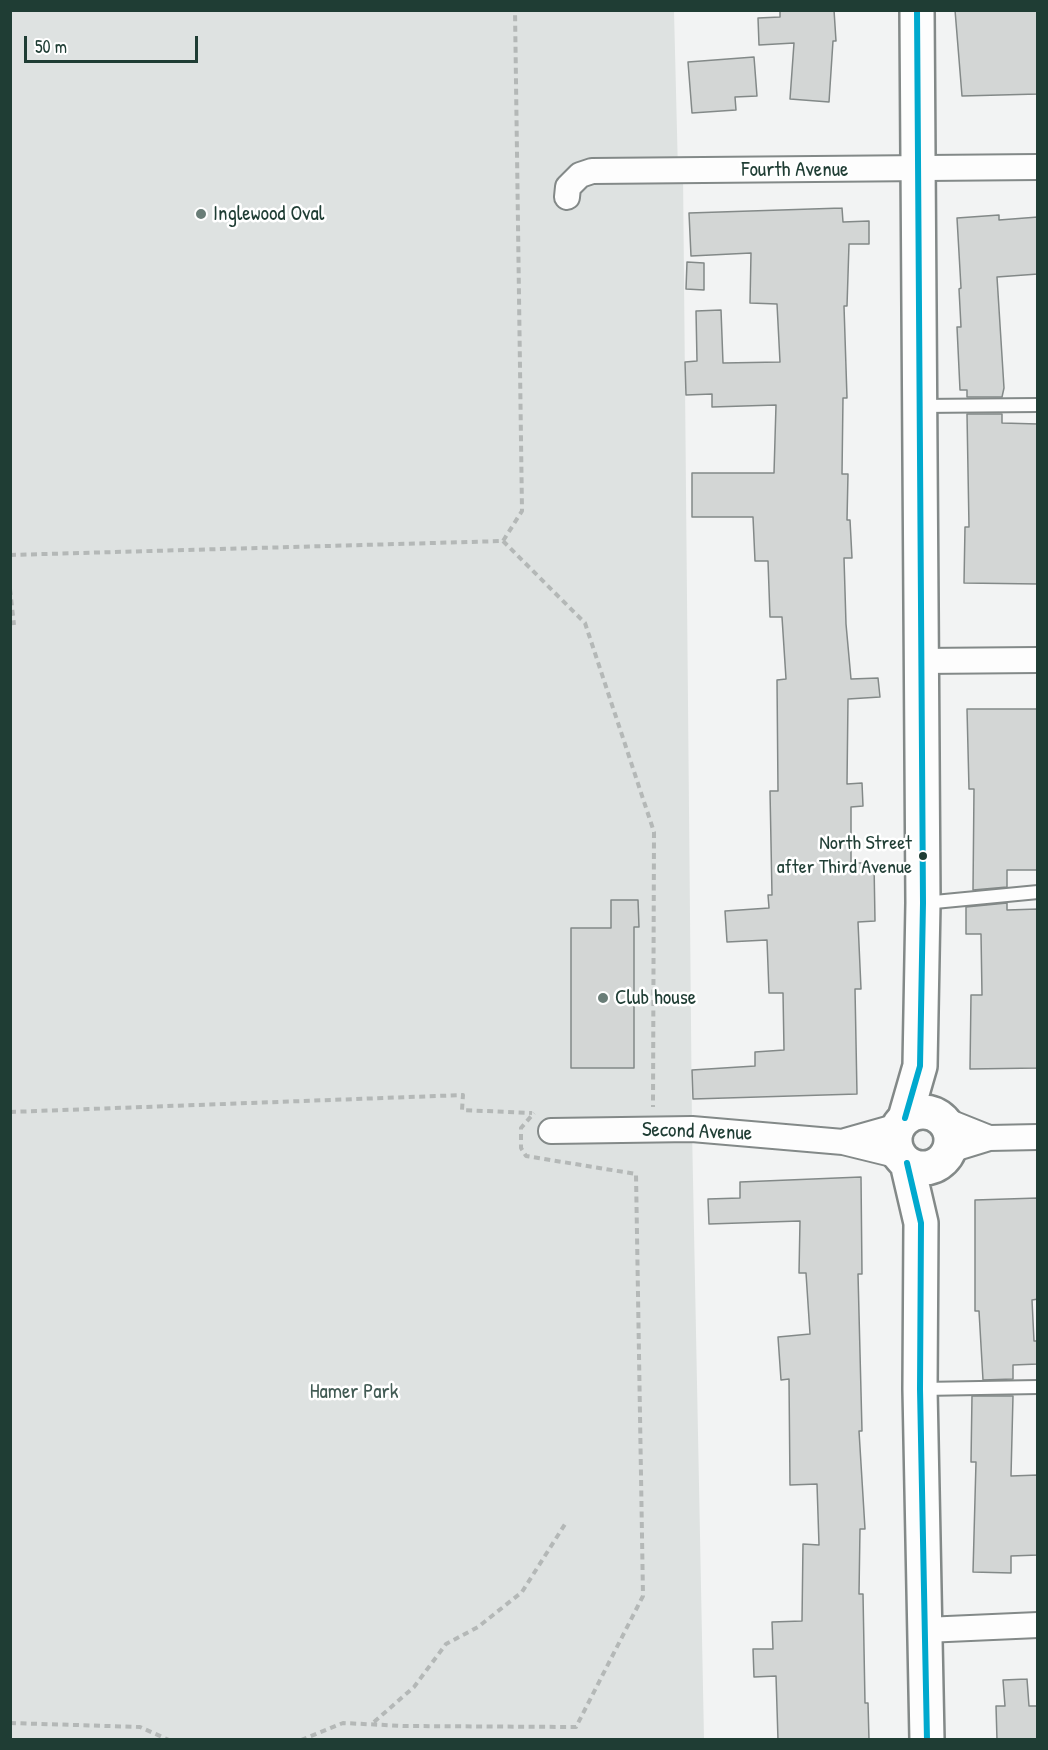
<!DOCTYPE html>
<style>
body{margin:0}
#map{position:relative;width:1048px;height:1750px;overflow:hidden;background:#f2f3f3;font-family:"Patrick Hand",sans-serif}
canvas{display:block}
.frame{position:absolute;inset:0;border:12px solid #1f3d34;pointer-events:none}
.scale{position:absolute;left:24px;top:36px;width:174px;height:27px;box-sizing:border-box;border:3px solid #1f3d34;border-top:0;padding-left:8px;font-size:18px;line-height:21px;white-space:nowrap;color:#1f3d34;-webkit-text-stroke:4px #fff;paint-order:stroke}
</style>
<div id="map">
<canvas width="1048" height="1750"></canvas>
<div class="frame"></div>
<div class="scale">50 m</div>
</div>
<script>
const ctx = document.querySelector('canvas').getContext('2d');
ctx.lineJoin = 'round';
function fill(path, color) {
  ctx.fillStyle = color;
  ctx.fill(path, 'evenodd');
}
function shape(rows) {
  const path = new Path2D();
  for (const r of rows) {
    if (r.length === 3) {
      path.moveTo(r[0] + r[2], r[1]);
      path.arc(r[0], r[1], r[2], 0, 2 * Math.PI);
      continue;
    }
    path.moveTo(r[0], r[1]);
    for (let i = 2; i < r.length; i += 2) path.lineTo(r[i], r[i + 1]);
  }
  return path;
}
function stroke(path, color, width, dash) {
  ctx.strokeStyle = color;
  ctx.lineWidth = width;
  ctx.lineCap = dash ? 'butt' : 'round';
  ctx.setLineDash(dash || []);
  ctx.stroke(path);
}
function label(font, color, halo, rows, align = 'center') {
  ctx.font = font + ' "Patrick Hand",sans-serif';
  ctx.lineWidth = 5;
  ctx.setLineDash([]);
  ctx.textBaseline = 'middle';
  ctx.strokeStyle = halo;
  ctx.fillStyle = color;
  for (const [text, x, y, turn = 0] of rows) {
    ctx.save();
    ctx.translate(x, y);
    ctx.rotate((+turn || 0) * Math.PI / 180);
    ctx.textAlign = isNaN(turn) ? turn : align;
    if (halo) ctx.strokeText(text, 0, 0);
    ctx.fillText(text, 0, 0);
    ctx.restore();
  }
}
fill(shape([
 [11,11,674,11,678,172,683,172,692,1129,704,1739,11,1740]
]), '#dee2e1');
const building = shape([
 [780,10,834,10,836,41,833,41,829,102,790,99,794,43,759,45,758,18,780,17,780,10],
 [955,10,1038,10,1038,94,962,96,955,10],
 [754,57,757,96,735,97,736,110,692,113,688,62,754,57],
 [842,208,843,222,869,221,869,244,849,244,847,306,844,306,847,398,843,398,842,474,848,474,847,520,850,520,852,558,844,558,846,624,851,679,878,678,880,697,848,699,847,784,862,783,863,806,851,807,851,863,874,863,875,921,858,922,861,989,855,989,857,1094,693,1099,692,1070,755,1066,755,1052,784,1050,783,993,769,993,767,940,727,942,725,911,769,908,768,895,772,895,770,791,778,791,777,680,786,679,782,617,770,617,768,561,755,561,753,517,692,517,692,473,774,473,776,405,712,407,712,394,686,395,685,362,697,361,696,311,721,310,723,363,780,362,777,304,750,303,751,253,691,256,689,213,842,208],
 [999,215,999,220,1038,217,1038,274,997,277,1004,388,1002,397,967,397,967,390,960,390,957,327,961,327,959,289,961,288,957,218,999,215],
 [687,262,704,263,704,290,686,289,687,262],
 [967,414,1002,414,1002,423,1038,424,1038,584,964,583,965,527,969,527,967,414],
 [967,709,1038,709,1038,870,1007,870,1007,887,973,890,974,789,969,789,967,709],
 [611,900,638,900,639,927,634,927,634,1068,571,1068,571,928,611,928,611,900],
 [1007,903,1007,910,1038,909,1038,1068,970,1069,971,995,982,995,981,934,966,934,966,907,1007,903],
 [861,1177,862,1274,858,1274,862,1431,859,1431,865,1529,860,1529,859,1594,863,1594,865,1703,868,1703,869,1740,778,1740,776,1676,754,1677,753,1649,773,1649,772,1622,802,1621,803,1544,819,1545,817,1484,790,1485,789,1379,781,1380,778,1337,810,1334,806,1273,799,1273,800,1221,709,1224,708,1199,740,1198,740,1182,861,1177],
 [1038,1198,1038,1299,1032,1300,1034,1341,1038,1341,1038,1364,1013,1365,1013,1379,983,1380,979,1311,975,1311,975,1200,1038,1198],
 [972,1396,1013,1396,1011,1476,1038,1475,1038,1555,1011,1556,1011,1573,973,1572,976,1462,971,1462,972,1396],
 [1027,1679,1029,1706,1038,1706,1038,1740,997,1740,996,1706,1005,1706,1003,1680,1027,1679]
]);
fill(building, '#d3d6d5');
stroke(building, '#838988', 1.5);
const lane = shape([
 [920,406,1038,405],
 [924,903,1038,892],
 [922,1389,1038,1387]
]);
const street = shape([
 [567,197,568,187,580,175,592,171,1038,167],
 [921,661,1038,660],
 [944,1120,989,1138],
 [551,1131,692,1129,843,1142,900,1156],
 [845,1141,898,1126],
 [950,1150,989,1138,1038,1137],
 [925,1630,1038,1625]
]);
const secondary = shape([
 [923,1140,28],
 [905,1118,920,1066,923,903,917,10],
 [907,1163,921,1223,920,1389,927,1740]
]);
stroke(lane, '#838988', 16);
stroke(street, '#838988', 28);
stroke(secondary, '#838988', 38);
stroke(shape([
 [503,541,585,623,654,832,653,1107],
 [10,555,503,541,522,511,515,10],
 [10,589,14,625],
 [10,1112,463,1095,462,1110,532,1113],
 [374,1722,414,1687,446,1644,478,1627,522,1592,567,1521],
 [10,1723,140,1727,169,1740],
 [301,1740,343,1723,405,1726,576,1727,643,1596,636,1174,526,1156,521,1148,521,1128,534,1113]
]), '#b4b8b7', 4, [6, 4.5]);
stroke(lane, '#fdfdfd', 12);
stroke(street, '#fdfdfd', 24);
stroke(secondary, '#fdfdfd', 33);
stroke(shape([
 [905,1118,920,1066,923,903,917,10],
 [907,1163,921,1223,920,1389,927,1740]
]), '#00a9ce', 6);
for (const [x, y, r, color] of [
 [201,214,6,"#697d77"],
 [923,856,5,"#1f3d34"],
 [603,998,6,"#697d77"]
]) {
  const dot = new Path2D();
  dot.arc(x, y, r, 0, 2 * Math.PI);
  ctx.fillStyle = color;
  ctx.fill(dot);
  stroke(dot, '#fff', 2);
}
label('20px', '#1f3d34', '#fff', [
 ["North Street",912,844],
 ["after Third Avenue",912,868]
], 'right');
label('21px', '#1f3d34', '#fff', [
 ["Fourth Avenue",795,170],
 ["Second Avenue",697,1132,2]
]);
label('21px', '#1f3d34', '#fff', [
 ["Inglewood Oval",213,214],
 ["Club house",615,998]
], 'left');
label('21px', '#425b54', '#fff', [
 ["Hamer Park",354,1392]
]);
</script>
